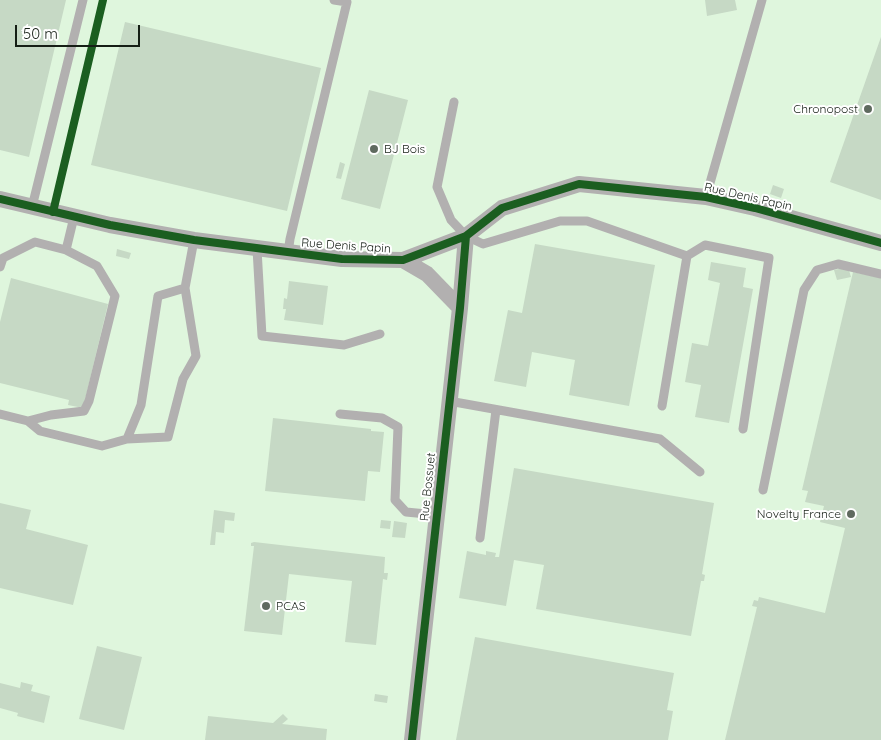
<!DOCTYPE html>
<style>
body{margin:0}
#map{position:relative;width:881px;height:740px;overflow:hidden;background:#e9f7e8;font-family:Quicksand,sans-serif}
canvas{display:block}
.scale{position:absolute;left:15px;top:25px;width:125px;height:22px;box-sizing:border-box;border:2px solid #151e15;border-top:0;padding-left:6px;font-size:15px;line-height:18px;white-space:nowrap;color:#151e15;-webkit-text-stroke:4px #fff;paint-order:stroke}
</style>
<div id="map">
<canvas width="881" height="740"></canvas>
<div class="scale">50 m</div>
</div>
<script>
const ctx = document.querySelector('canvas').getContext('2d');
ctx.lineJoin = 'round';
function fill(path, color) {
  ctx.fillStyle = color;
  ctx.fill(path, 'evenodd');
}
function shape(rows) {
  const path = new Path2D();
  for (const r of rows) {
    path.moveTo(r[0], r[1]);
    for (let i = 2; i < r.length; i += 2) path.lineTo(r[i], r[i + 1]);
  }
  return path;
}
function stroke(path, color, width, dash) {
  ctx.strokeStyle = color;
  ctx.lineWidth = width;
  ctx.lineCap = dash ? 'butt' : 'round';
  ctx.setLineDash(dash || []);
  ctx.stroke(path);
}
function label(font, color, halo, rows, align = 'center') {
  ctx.font = font + ' Quicksand,sans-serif';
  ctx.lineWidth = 4;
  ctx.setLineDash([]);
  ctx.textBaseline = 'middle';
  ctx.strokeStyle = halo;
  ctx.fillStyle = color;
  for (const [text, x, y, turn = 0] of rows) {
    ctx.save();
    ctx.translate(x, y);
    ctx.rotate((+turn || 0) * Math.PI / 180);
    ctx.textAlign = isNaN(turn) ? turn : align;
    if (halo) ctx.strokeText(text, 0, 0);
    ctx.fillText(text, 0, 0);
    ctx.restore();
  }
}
fill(shape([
 [0,0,881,0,881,740,0,740]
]), '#dff6dd');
fill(shape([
 [0,0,66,0,29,157,0,150],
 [705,0,735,0,737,10,707,16],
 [125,22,321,68,287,211,91,165],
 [881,37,881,200,830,182],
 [369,90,408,100,380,209,341,199],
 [340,162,345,164,341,179,336,178],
 [773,185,784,189,781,198,770,194],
 [535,244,655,265,629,406,569,395,575,360,532,352,526,387,494,381,508,310,522,313],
 [117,249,131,253,129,259,116,256],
 [711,262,746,268,743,287,753,289,729,423,695,417,701,385,685,382,692,343,708,346,720,283,708,280],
 [848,267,851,277,837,280,834,270],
 [853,272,881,278,881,740,725,740,757,607,752,606,754,600,758,601,759,597,825,613,845,528,820,522,824,506,805,502,808,491,802,490],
 [11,278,108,304,83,408,68,405,69,400,0,383,0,322],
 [289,281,328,286,323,325,284,320,286,309,283,309,284,298,287,299],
 [273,418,371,429,371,431,384,432,380,472,368,471,365,501,265,491],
 [514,468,714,503,702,574,705,575,704,581,701,581,691,636,536,609,544,565,514,560,506,606,459,598,467,551,486,555,486,551,496,553,495,557,499,557],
 [0,503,31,510,26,529,88,545,73,605,0,588],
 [214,510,235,513,234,521,225,520,224,533,216,532,215,545,210,545],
 [381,520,391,521,390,529,380,528],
 [394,521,407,523,405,538,392,537],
 [254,542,385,557,384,573,388,573,387,580,383,579,376,645,345,642,352,581,289,574,282,635,244,631,254,546,251,546,251,543],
 [475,637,674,673,667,710,673,711,668,740,456,740],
 [97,646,142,657,124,730,79,719],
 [21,682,33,685,31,691,50,696,44,723,17,716,18,713,0,708,0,683,20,688],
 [375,694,388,696,387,703,374,701],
 [283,714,288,719,282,724,327,729,326,740,205,740,208,716,273,723]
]), '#c6d9c5');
stroke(shape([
 [454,102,437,187,451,220,466,236,483,244,560,221,587,221,687,256,705,245,769,258,743,429],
 [706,197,762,0],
 [32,207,83,0],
 [257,249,262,336,344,345,380,334],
 [66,250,74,217],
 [288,253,290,239,347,2,334,0],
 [0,267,3,258,35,242,66,250,97,266,115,296,89,401,84,411,51,415,28,421,0,414],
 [449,401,660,439,700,472],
 [662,406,687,256],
 [340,414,382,418,398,427,395,500,406,512,437,515],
 [28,421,40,431,102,446,127,439,141,405,158,296,185,288,194,240],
 [127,439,168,437,183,379,196,356,185,288],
 [763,490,804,290,817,270,838,264,881,274],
 [480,538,496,410]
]), '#b2b0b0', 9);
stroke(shape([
 [0,199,110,225,194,240,342,259,403,260,466,236,502,208,579,184,706,197,755,208,881,243],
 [403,260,427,274,460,308],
 [412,740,460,308,466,236]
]), '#b2b0b0', 16);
stroke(shape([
 [0,199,110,225,194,240,342,259,403,260,466,236,502,208,579,184,706,197,755,208,881,243],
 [53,212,103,0],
 [412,740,460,308,466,236]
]), '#1b5e20', 8);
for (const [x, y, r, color] of [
 [868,109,5,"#5f6a5f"],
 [374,149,5,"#5f6a5f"],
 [851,514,5,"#5f6a5f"],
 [266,606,5,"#5f6a5f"]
]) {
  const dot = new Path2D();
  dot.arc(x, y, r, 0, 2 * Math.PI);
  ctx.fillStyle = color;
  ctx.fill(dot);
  stroke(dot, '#fff', 2);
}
label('12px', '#151e15', '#fff', [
 ["Chronopost",858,109],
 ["BJ Bois",384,149,"left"],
 ["Novelty France",841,514],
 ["PCAS",276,606,"left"]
], 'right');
label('12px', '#151e15', '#fff', [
 ["Rue Denis Papin",748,197,13],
 ["Rue Denis Papin",346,246,4],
 ["Rue Bossuet",428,487,-84]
]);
</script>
